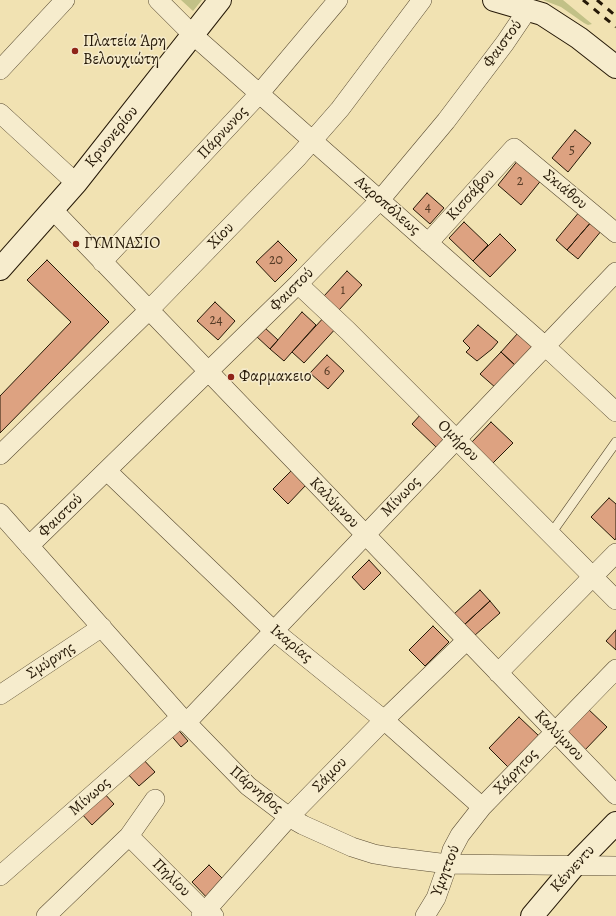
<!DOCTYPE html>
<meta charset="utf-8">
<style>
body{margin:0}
canvas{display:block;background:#f1e2b2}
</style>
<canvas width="616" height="916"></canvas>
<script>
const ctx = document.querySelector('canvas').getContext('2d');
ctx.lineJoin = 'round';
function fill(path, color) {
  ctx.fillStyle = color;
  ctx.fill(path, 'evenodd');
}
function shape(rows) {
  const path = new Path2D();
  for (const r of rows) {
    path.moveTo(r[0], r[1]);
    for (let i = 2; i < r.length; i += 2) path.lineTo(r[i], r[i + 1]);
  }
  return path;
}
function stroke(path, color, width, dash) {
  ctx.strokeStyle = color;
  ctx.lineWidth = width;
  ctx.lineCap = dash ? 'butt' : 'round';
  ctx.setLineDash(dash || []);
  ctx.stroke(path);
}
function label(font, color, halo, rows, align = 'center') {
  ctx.font = font + ' Alegreya,serif';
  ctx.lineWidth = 3;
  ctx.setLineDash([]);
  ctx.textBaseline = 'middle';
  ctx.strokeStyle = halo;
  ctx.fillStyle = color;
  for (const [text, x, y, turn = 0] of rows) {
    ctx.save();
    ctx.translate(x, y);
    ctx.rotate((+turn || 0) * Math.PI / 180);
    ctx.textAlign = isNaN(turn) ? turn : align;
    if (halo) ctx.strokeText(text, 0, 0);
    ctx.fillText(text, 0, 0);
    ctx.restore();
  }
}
fill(shape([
 [181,0,202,0,193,11],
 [543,0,563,0,592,24,588,25,584,23,561,7]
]), '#c2c187');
const building = shape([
 [575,130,591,143,568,172,552,158,575,130],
 [519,159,543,178,521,205,498,185,519,159],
 [427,193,444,208,430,224,413,209,427,193],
 [580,211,592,221,567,250,556,240,580,211],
 [592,221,602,230,578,259,567,250,592,221],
 [464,222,488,245,473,261,449,238,464,222],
 [500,234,516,250,490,277,473,261,500,234],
 [278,241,297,260,275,282,256,262,278,241],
 [47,260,109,322,0,433,0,396,71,322,27,280,47,260],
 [347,271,362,285,339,310,324,296,347,271],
 [215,302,235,321,218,340,197,321,215,302],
 [302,312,316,325,284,361,270,349,302,312],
 [326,315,338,326,304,363,292,352,326,315],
 [478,325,498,342,492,349,477,361,466,352,470,348,463,341,478,325],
 [264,327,278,340,270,349,256,336,264,327],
 [518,333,533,348,516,366,501,352,518,333],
 [501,352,516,366,496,388,480,374,501,352],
 [327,355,344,371,328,389,310,373,327,355],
 [422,413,447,436,436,447,412,424,422,413],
 [491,422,513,443,492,464,471,443,491,422],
 [291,471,306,485,288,504,273,489,291,471],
 [609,498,616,504,616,538,615,540,591,517,609,498],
 [369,560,381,573,364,590,352,577,369,560],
 [480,590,490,601,464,625,454,614,480,590],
 [490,601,500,613,474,636,464,625,490,601],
 [433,626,449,642,425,666,409,650,433,626],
 [616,630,616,650,606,641,616,630],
 [587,708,607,727,583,752,563,733,587,708],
 [519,717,539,736,509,768,489,748,519,717],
 [175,726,188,741,181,747,168,732,175,726],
 [141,757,155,772,139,786,125,771,141,757],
 [103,792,114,804,92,825,81,813,103,792],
 [209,865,227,883,211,902,192,882,209,865]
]);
fill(building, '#dda281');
stroke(building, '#261907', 1);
const lane = shape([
 [550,535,616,442]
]);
const street = shape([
 [158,0,193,35,545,346,616,412],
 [0,70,65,0],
 [0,113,76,183],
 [53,210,616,795],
 [428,243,514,148,616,233],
 [102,262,259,94,338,0],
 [298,284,348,331,456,439,616,600],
 [0,455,149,310,298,157,340,109,422,0],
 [107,471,274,631,384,720,482,807],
 [0,513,181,717,248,786,289,817,303,825,352,847,374,854,392,857,448,864,616,866],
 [29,546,298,284,380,200,446,121,505,43,528,9],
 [498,673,616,553],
 [0,695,102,627],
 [186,723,616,272],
 [129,836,205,912,214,916],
 [0,876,181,717],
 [46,916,129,836,155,799],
 [201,916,289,817,384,720,467,640],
 [425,916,436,898,448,864,452,850,460,835,482,807,616,669]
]);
const secondary = shape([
 [494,0,542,14,579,38,616,67],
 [0,269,76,183,220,0],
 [532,916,575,865,616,823]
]);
stroke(lane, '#594b32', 10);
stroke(street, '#594b32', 20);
stroke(secondary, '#261907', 24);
stroke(lane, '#f6eccd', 9);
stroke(street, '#f6eccd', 19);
stroke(secondary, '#f6eccd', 22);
stroke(shape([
 [583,0,616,27],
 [597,0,616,16]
]), '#261907', 3, [7, 7]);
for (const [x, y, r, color] of [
 [75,51,4,"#8f2418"],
 [76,244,4,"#8f2418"],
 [231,377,4,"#8f2418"]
]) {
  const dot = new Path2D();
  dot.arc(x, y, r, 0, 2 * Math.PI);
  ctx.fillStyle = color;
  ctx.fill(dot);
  stroke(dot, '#f6eccd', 1.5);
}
label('14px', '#543b26', null, [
 ["5",572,151],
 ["2",520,182],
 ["4",428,208],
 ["20",276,261],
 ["1",343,291],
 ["24",216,321],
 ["6",327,372]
]);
label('16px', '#261907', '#f6eccd', [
 ["Πλατεία Άρη",83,42],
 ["Βελουχιώτη",83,60],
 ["ΓΥΜΝΑΣΙΟ",84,244],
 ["Φαρμακειο",239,377]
], 'left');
label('16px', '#261907', '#f6eccd', [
 ["Φαιστού",503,44,-54],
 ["Πάρνωνος",223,133,-47],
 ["Κρυονερίου",112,137,-51],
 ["Σκιάθου",565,190,40],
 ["Κισσάβου",471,195,-48],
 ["Ακροπόλεως",387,206,41],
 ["Χίου",221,236,-46],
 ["Φαιστού",292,290,-45],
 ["Ομήρου",458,441,45],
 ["Μίνωος",401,497,-46],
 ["Καλύμνου",334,503,46],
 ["Φαιστού",61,516,-44],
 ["Ικαρίας",291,644,40],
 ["Σμύρνης",51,661,-33],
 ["Καλύμνου",559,736,46],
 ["Χάρητος",516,772,-46],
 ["Σάμου",330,775,-46],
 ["Πάρνηθος",256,790,40],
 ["Μίνωος",90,797,-41],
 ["Κέννεντυ",573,869,-48],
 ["Υμηττού",446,871,-69],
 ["Πηλίου",171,878,45]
]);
</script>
